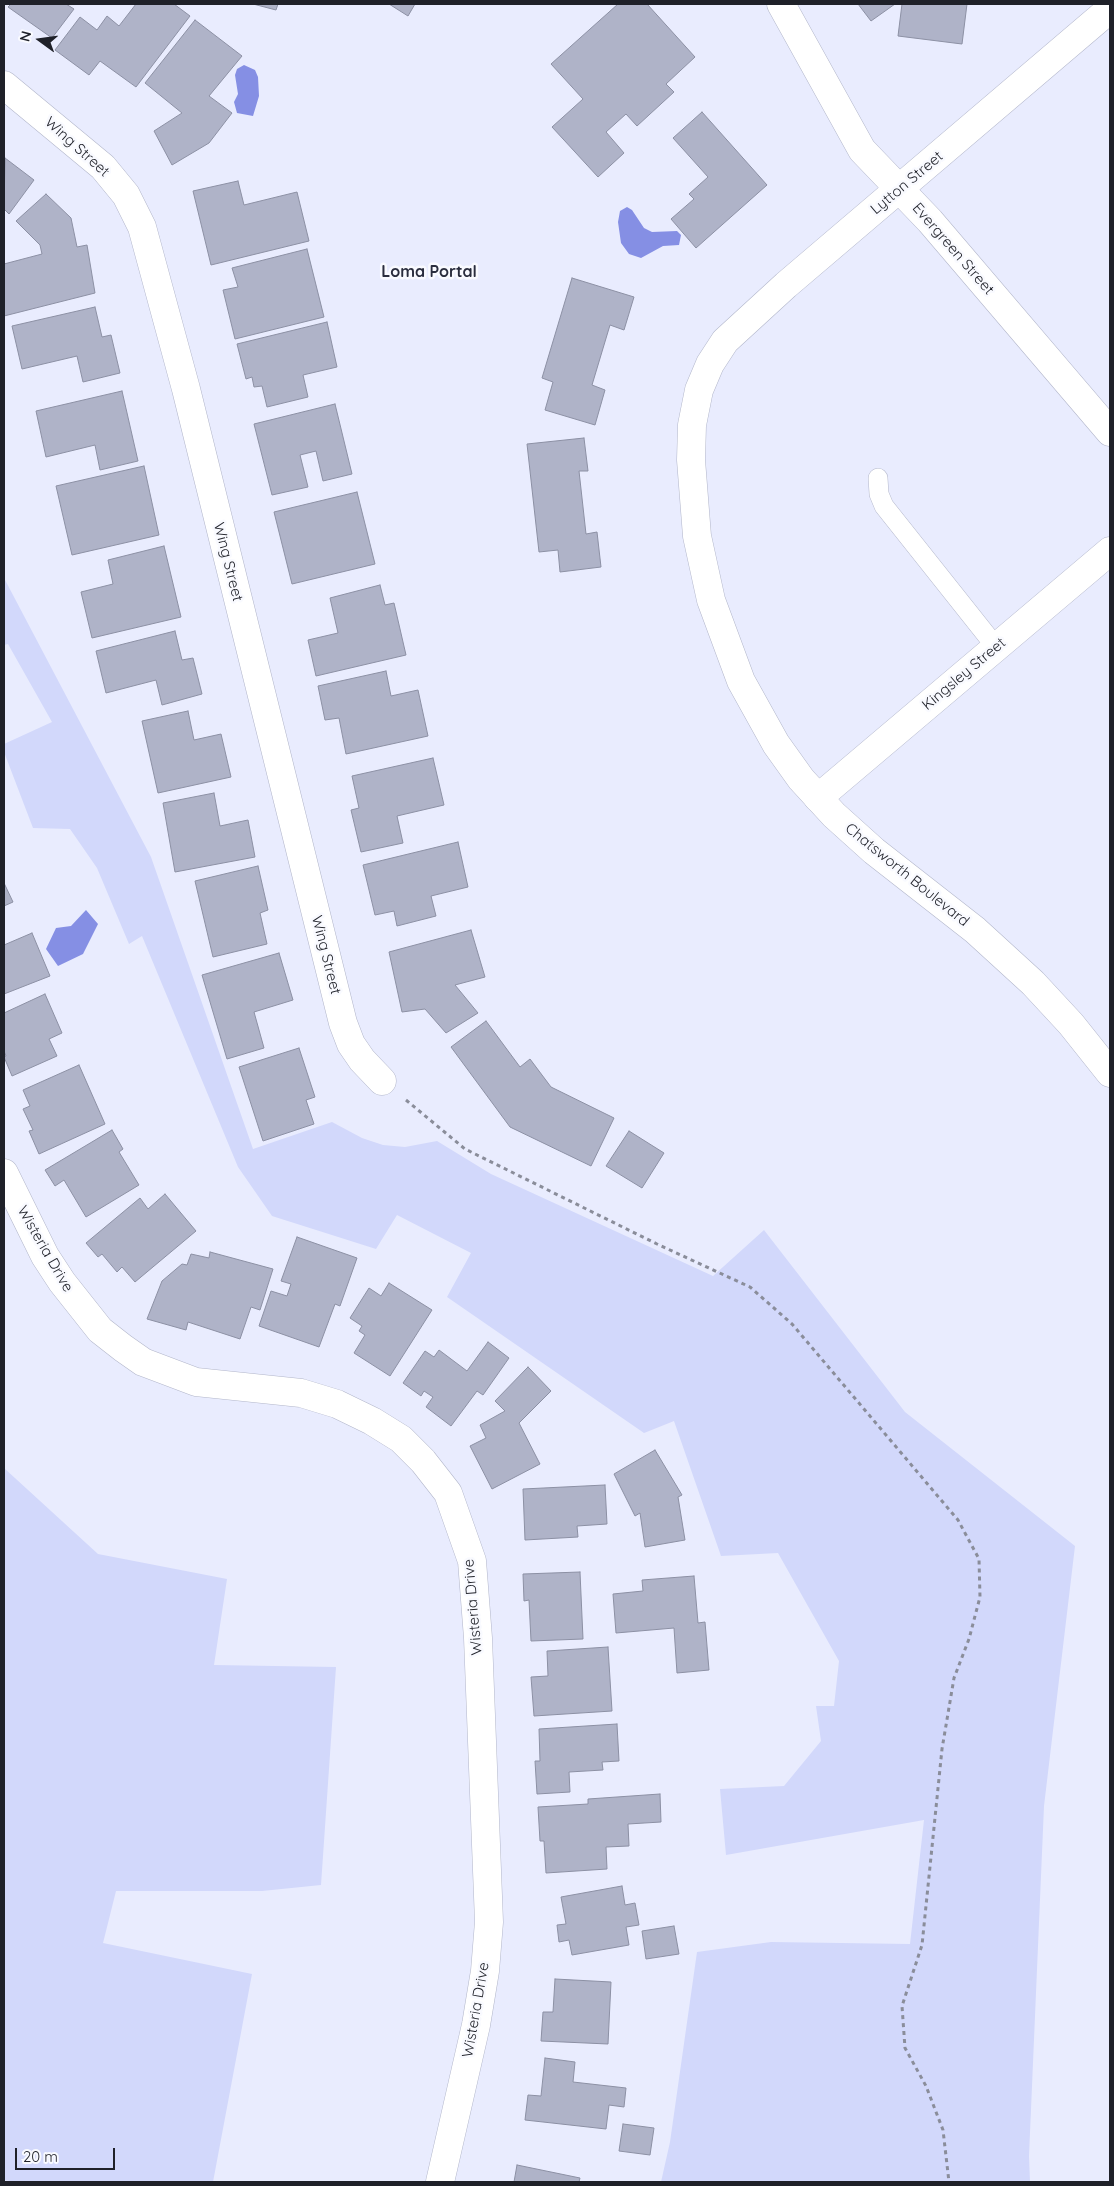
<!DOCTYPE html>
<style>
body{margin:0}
#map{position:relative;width:1114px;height:2186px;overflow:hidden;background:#e9ecfe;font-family:Quicksand,sans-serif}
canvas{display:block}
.frame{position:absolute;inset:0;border:5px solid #1f2129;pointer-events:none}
.north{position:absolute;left:15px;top:15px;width:50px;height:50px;-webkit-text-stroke:4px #f9faff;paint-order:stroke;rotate:284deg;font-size:14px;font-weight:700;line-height:20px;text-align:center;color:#1f2129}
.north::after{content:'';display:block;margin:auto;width:18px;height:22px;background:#1f2129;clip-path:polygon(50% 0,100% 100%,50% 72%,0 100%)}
.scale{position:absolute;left:15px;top:2148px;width:100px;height:22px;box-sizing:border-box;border:2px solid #1f2129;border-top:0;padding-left:6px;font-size:15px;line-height:18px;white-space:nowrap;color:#1f2129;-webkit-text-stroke:4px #f9faff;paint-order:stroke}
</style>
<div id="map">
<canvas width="1114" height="2186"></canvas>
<div class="frame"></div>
<div class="north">N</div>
<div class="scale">20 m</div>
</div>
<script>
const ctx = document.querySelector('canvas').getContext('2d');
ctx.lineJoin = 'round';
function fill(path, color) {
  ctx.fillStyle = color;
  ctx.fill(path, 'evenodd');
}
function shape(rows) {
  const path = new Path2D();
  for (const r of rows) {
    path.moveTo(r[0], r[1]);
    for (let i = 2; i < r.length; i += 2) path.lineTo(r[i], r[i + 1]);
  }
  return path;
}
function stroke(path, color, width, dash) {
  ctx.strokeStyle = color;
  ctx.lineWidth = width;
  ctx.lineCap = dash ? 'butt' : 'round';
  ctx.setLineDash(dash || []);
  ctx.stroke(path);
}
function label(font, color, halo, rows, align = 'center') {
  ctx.font = font + ' Quicksand,sans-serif';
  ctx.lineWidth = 5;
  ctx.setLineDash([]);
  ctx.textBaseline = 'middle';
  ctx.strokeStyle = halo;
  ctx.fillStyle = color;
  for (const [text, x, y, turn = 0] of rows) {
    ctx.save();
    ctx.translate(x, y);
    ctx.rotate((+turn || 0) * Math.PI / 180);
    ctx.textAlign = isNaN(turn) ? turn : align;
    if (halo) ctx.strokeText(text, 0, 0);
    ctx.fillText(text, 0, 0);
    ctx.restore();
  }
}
fill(shape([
 [4,578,151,857,253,1149,332,1122,362,1138,383,1145,405,1147,437,1141,491,1174,713,1276,764,1230,905,1412,1075,1546,1044,1806,1029,2156,1030,2182,661,2182,670,2142,697,1952,771,1942,910,1944,924,1820,726,1855,720,1789,784,1786,821,1741,816,1706,834,1706,839,1661,778,1553,721,1556,674,1421,644,1433,447,1297,471,1253,397,1215,376,1249,272,1216,238,1167,142,936,129,944,97,868,70,829,33,828,4,752,4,744,52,722,8,644,4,645],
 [4,1468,98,1554,227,1579,214,1665,336,1667,321,1885,262,1891,116,1891,103,1943,252,1974,213,2182,16,2182,4,2180]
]), '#d2d8fb');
fill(shape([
 [244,65,255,70,258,77,259,96,253,116,237,113,234,102,238,94,235,75,237,69],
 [627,207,632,210,644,228,652,232,677,231,681,235,679,245,663,246,641,258,629,254,621,243,618,222,620,211],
 [86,910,98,924,83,954,58,966,46,949,56,928,71,926]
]), '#858fe4');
const building = shape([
 [11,4,66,4,74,9,52,38,8,7,11,4],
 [136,4,174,4,190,16,136,87,100,61,89,75,55,50,80,17,97,30,107,16,119,26,136,4],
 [253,4,278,4,276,10,253,4],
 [389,4,415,4,408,16,389,4],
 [618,4,647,4,695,57,666,84,674,92,637,126,626,114,606,132,624,153,598,177,552,127,583,99,551,64,618,4],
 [858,4,895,4,871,21,858,4],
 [902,4,967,4,962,44,898,36,902,4],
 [195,20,242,56,209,96,232,113,209,143,172,165,154,131,182,113,145,83,195,20],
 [702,112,767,185,696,248,671,219,694,199,689,194,708,177,673,138,702,112],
 [5,158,34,180,9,214,4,209,5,158],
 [238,181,244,205,297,192,309,241,211,265,193,191,238,181],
 [46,194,71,218,77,247,87,245,95,293,4,316,4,264,42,254,40,245,16,221,46,194],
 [307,249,324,317,235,339,223,290,238,287,232,268,307,249],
 [572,278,634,297,624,330,610,325,592,385,605,390,595,425,545,410,553,382,542,378,572,278],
 [95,307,102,337,111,335,120,373,83,382,77,356,22,369,12,326,95,307],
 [327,322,337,367,303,375,308,397,267,407,262,386,254,387,252,377,246,379,237,344,327,322],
 [122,391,138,461,100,470,95,445,46,457,36,411,122,391],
 [335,404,352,474,323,481,316,451,300,455,308,487,272,495,254,424,335,404],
 [584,438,588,471,579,471,586,534,597,532,601,567,560,572,558,550,539,552,527,444,584,438],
 [144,466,159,535,72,555,56,486,144,466],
 [357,492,375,564,292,584,274,512,357,492],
 [164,546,181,617,92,638,81,592,113,584,108,560,164,546],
 [380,585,385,605,394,603,406,655,316,676,308,640,338,633,330,598,380,585],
 [175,631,182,660,193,658,202,694,162,705,156,680,106,693,96,651,175,631],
 [386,671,391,696,418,690,428,736,346,754,339,718,325,720,318,686,386,671],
 [188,711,194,740,221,734,231,777,158,793,142,721,188,711],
 [433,758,444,805,397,816,403,843,361,852,351,810,359,808,352,776,433,758],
 [214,793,220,826,248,820,255,857,175,872,163,803,214,793],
 [458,842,468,887,431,896,436,916,397,926,394,911,375,915,363,865,458,842],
 [258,866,268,910,260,913,267,944,213,957,195,881,258,866],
 [4,883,13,902,4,906,4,883],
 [471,930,485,977,455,985,478,1013,446,1033,425,1009,402,1012,389,952,471,930],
 [32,933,50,976,4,994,4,945,32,933],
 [279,953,293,1000,254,1012,264,1048,227,1059,202,975,279,953],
 [45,994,62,1033,49,1039,57,1056,12,1076,4,1057,6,1056,4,1051,4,1013,45,994],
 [486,1021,520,1067,530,1059,551,1087,614,1118,591,1166,510,1127,451,1047,486,1021],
 [299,1048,315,1097,306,1100,314,1124,263,1141,239,1067,299,1048],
 [79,1065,105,1124,39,1154,29,1131,33,1130,23,1109,30,1106,23,1090,79,1065],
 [112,1130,123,1149,119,1152,139,1185,86,1217,64,1180,55,1186,45,1170,112,1130],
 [629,1131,664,1153,642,1188,606,1166,629,1131],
 [165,1194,196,1231,135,1282,122,1267,117,1272,102,1254,98,1257,86,1243,140,1198,148,1209,165,1194],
 [297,1237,357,1258,340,1306,335,1304,319,1347,259,1326,271,1291,287,1296,291,1284,281,1281,297,1237],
 [210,1252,273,1269,260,1310,251,1307,240,1339,188,1322,186,1330,147,1319,162,1281,182,1264,187,1265,191,1254,209,1258,210,1252],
 [389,1283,432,1310,390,1376,354,1353,365,1335,359,1331,362,1326,350,1318,369,1288,381,1296,389,1283],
 [488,1342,509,1358,483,1395,477,1391,451,1426,426,1407,433,1397,424,1391,421,1396,403,1383,425,1351,434,1357,439,1350,467,1371,488,1342],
 [528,1367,551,1391,519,1423,540,1464,492,1489,470,1446,486,1438,480,1425,505,1411,495,1401,528,1367],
 [655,1450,682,1495,678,1497,685,1540,645,1547,640,1513,635,1516,614,1474,655,1450],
 [605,1485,607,1524,577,1526,578,1537,525,1540,523,1489,605,1485],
 [580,1572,583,1639,531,1641,529,1600,524,1601,523,1574,580,1572],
 [694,1576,698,1623,705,1622,709,1670,677,1673,674,1628,616,1633,613,1594,643,1591,642,1580,694,1576],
 [608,1647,612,1711,534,1716,531,1677,548,1676,547,1651,608,1647],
 [617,1724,619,1761,602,1762,603,1770,569,1772,570,1792,537,1794,535,1761,540,1761,539,1729,617,1724],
 [660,1794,661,1822,628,1824,629,1846,606,1847,607,1869,546,1873,544,1841,540,1841,538,1807,588,1804,588,1799,660,1794],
 [622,1886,625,1905,635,1903,639,1925,626,1927,629,1945,572,1955,569,1940,559,1942,557,1925,566,1924,561,1897,622,1886],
 [674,1926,679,1954,646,1959,642,1931,674,1926],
 [555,1979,611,1982,608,2044,541,2041,543,2012,553,2012,555,1979],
 [545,2058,575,2062,573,2082,626,2088,624,2107,609,2105,606,2129,525,2120,528,2095,541,2096,545,2058],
 [623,2124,654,2128,650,2155,619,2151,623,2124],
 [517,2165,580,2178,579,2182,514,2182,517,2165]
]);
fill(building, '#afb3c8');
stroke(building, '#8c90a4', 1);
const service = shape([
 [878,478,879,494,884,506,996,647]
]);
const minor = shape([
 [781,4,862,150,930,221,1110,432],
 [4,85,103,167,126,195,142,227,186,389,343,1023,351,1044,362,1060,382,1081],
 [818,798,1110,551],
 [4,1173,45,1256,62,1282,100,1330,123,1348,143,1362,196,1382,301,1393,337,1404,372,1421,401,1439,423,1461,448,1493,472,1561,478,1638,489,1922,485,1971,476,2025,440,2182]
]);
const secondary = shape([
 [1110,9,786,285,725,341,710,364,699,390,692,425,691,460,697,536,711,600,741,681,776,744,801,779,834,815,874,851,975,930,1033,983,1071,1024,1110,1073]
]);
stroke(service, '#b2b6ca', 20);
stroke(minor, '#b2b6ca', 29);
stroke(secondary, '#b2b6ca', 29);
stroke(shape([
 [406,1100,465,1149,657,1244,750,1287,792,1324,958,1520,979,1559,980,1597,969,1639,954,1678,942,1749,922,1945,902,2006,905,2048,926,2086,943,2130,949,2182]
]), '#8a8d9a', 3, [4, 4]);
stroke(service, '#fff', 19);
stroke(minor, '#fff', 28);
stroke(secondary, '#fff', 28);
label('15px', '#1f2129', '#f9faff', [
 ["Wing Street",77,147,42],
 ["Lytton Street",907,183,-40],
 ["Evergreen Street",953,249,49],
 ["Wing Street",228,562,76],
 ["Kingsley Street",964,674,-40],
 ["Chatsworth Boulevard",907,875,39],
 ["Wing Street",326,955,76],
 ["Wisteria Drive",45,1249,60],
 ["Wisteria Drive",473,1607,-95],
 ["Wisteria Drive",476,2010,-80]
]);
label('bold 16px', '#2a2d3e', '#f9faff', [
 ["Loma Portal",429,272]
]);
</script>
